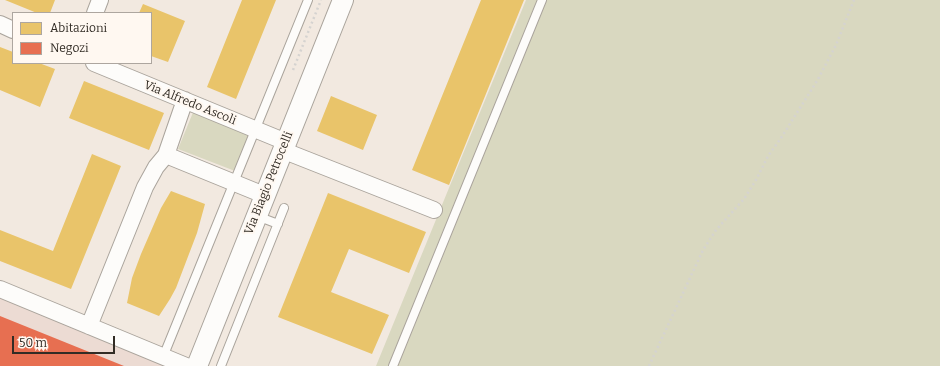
<!DOCTYPE html>
<style>
body{margin:0}
#map{position:relative;width:940px;height:366px;overflow:hidden;background:#f2e9e0;font-family:Bitter,serif}
canvas{display:block}
.legend{position:absolute;left:12px;top:12px;width:140px;height:52px;box-sizing:border-box;background:#fff8f1;border:1px solid #ada69f;margin:0;padding:5px 7px;list-style:none;font-size:12px;color:#322c25}
.legend li{display:flex;align-items:center;gap:8px;height:20px}
.legend b{width:20px;border:1px solid #ada69f}
.scale{position:absolute;left:12px;top:336px;width:103px;height:18px;box-sizing:border-box;border:2px solid #322c25;border-top:0;padding-left:5px;font-size:12px;line-height:14px;white-space:nowrap;color:#322c25;-webkit-text-stroke:3px #fff8f1;paint-order:stroke}
</style>
<div id="map">
<canvas width="940" height="366"></canvas>
<ul class="legend">
<li><b style="height:11px;background:#e9c46a"></b>Abitazioni</li>
<li><b style="height:11px;background:#e76f51"></b>Negozi</li>
</ul>
<div class="scale">50 m</div>
</div>
<script>
const ctx = document.querySelector('canvas').getContext('2d');
ctx.lineJoin = 'round';
function fill(path, color) {
  ctx.fillStyle = color;
  ctx.fill(path, 'evenodd');
}
function shape(rows) {
  const path = new Path2D();
  for (const r of rows) {
    path.moveTo(r[0], r[1]);
    for (let i = 2; i < r.length; i += 2) path.lineTo(r[i], r[i + 1]);
  }
  return path;
}
function stroke(path, color, width, dash) {
  ctx.strokeStyle = color;
  ctx.lineWidth = width;
  ctx.lineCap = dash ? 'butt' : 'round';
  ctx.setLineDash(dash || []);
  ctx.stroke(path);
}
function label(font, color, halo, rows, align = 'center') {
  ctx.font = font + ' Bitter,serif';
  ctx.lineWidth = 4;
  ctx.setLineDash([]);
  ctx.textBaseline = 'middle';
  ctx.strokeStyle = halo;
  ctx.fillStyle = color;
  for (const [text, x, y, turn = 0] of rows) {
    ctx.save();
    ctx.translate(x, y);
    ctx.rotate((+turn || 0) * Math.PI / 180);
    ctx.textAlign = isNaN(turn) ? turn : align;
    if (halo) ctx.strokeText(text, 0, 0);
    ctx.fillText(text, 0, 0);
    ctx.restore();
  }
}
fill(shape([
 [0,298,165,366,0,366]
]), '#ecdbd3');
fill(shape([
 [526,0,940,0,940,366,376,366],
 [194,110,251,132,235,171,178,149]
]), '#d9d8c0');
fill(shape([
 [5,0,55,0,50,13,37,13],
 [242,0,276,0,236,99,207,87],
 [481,0,524,0,449,185,412,170],
 [143,4,185,21,168,62,151,56,151,13,139,13],
 [0,47,13,52,13,63,39,63,55,69,40,107,0,90],
 [84,81,164,113,149,150,69,118],
 [331,96,377,115,363,150,317,131],
 [92,154,121,166,71,289,0,261,0,230,53,251],
 [171,191,205,204,197,233,176,288,170,299,159,316,127,303,132,278,141,254,161,208],
 [328,193,426,232,409,273,349,249,331,292,389,315,372,354,278,317]
]), '#e9c46a');
fill(shape([
 [0,316,124,366,0,366]
]), '#e76f51');
const service = shape([
 [257,216,278,224],
 [163,357,308,0],
 [221,366,284,208],
 [393,366,542,0]
]);
const minor = shape([
 [95,13,100,0],
 [0,24,13,30],
 [94,63,286,142],
 [185,100,166,155,264,195],
 [282,150,434,210],
 [0,289,186,366],
 [89,326,145,187,156,167,166,155]
]);
const tertiary = shape([
 [197,366,343,0]
]);
stroke(service, '#aaa49c', 10);
stroke(minor, '#aaa49c', 18);
stroke(tertiary, '#aaa49c', 22);
stroke(shape([
 [293,70,321,0],
 [649,366,703,250,716,230,744,199,756,180,768,156,781,138,817,81,836,45,854,0]
]), '#d5d3d0', 2.5, [2, 3]);
stroke(service, '#fdfcfa', 8);
stroke(minor, '#fdfcfa', 16);
stroke(tertiary, '#fdfcfa', 20);
label('12px', '#322c25', '#fff8f1', [
 ["Via Alfredo Ascoli",190,103,22],
 ["Via Biagio Petrocelli",269,183,-68]
]);
</script>
